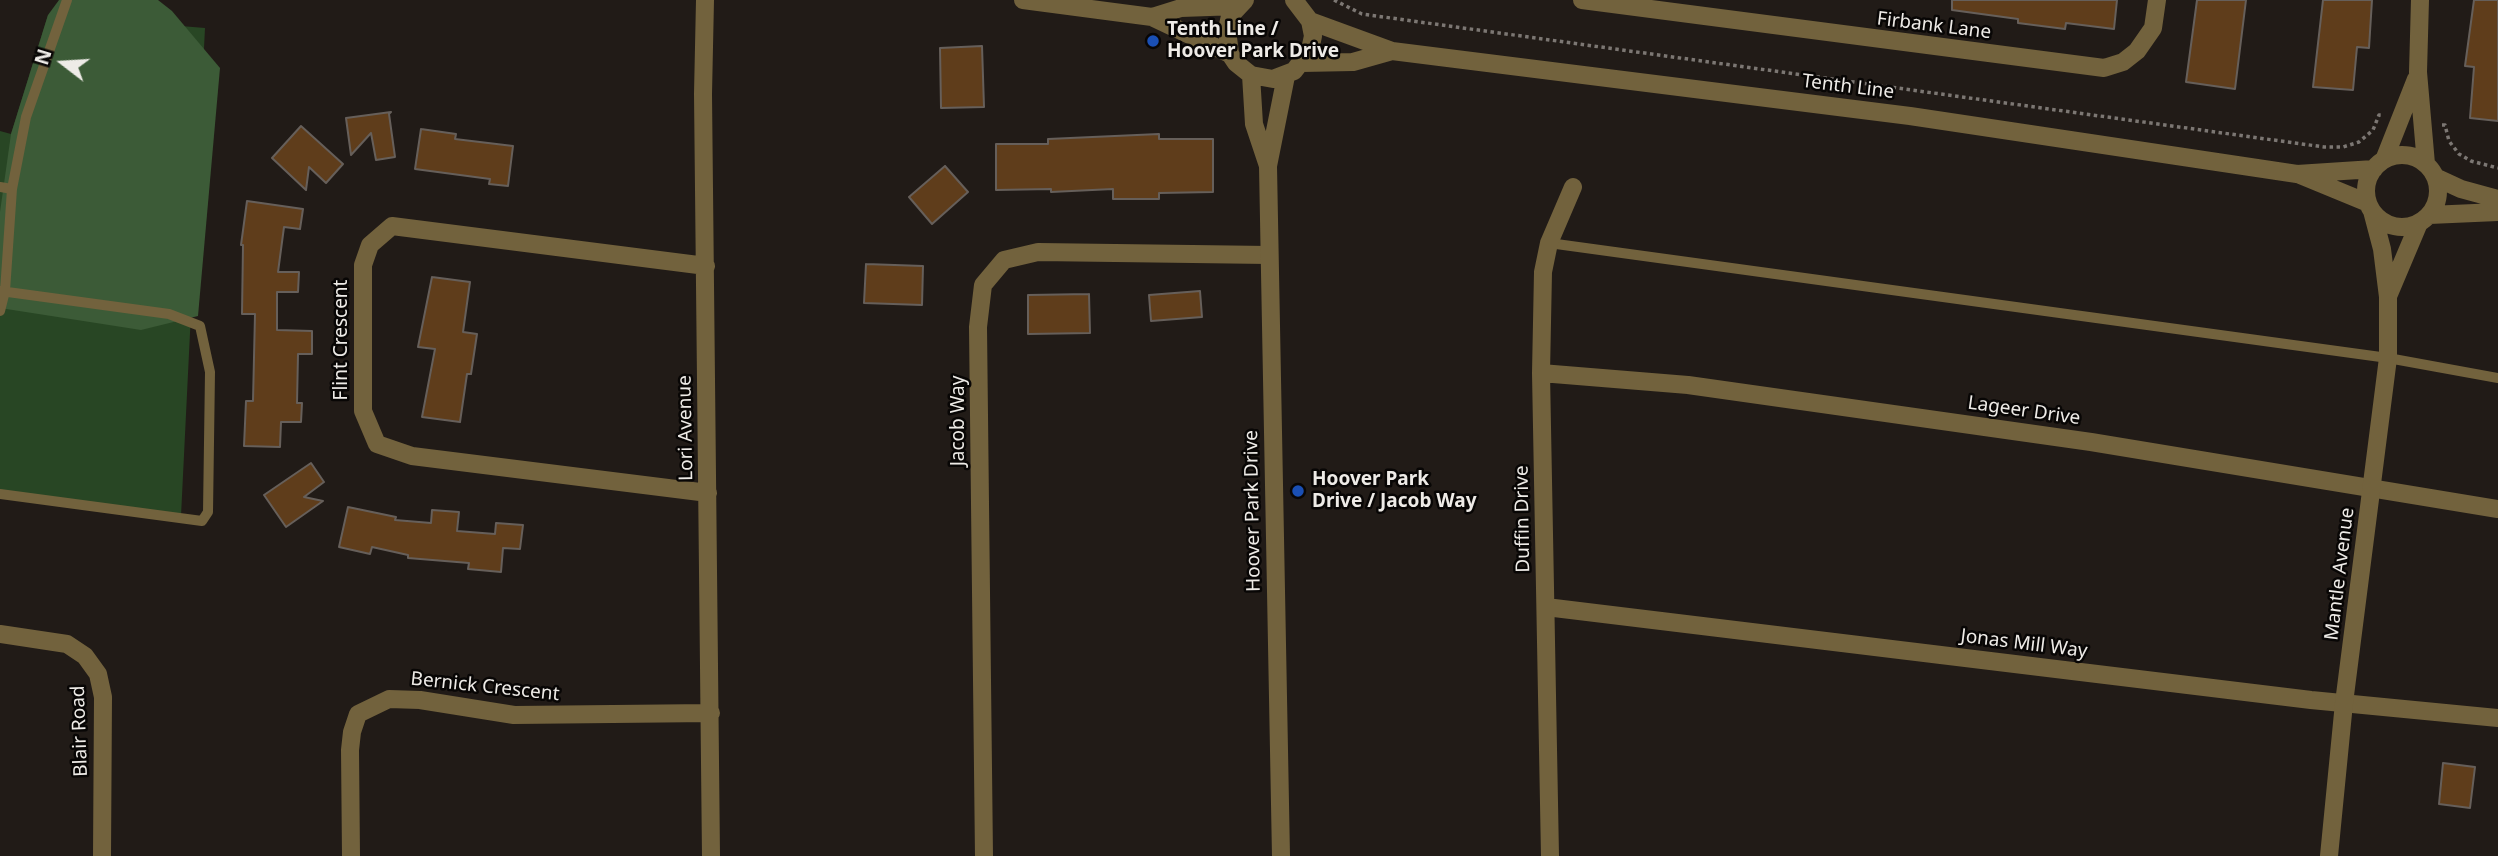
<!DOCTYPE html>
<style>
body{margin:0}
#map{position:relative;width:2498px;height:856px;overflow:hidden;background:#211b17;font-family:"Noto Sans",sans-serif}
canvas{display:block}
.north{position:absolute;left:28px;top:28px;width:70px;height:70px;-webkit-text-stroke:5px #080605;paint-order:stroke;rotate:287deg;font-size:19px;font-weight:700;line-height:28px;text-align:center;color:#eeebe7}
.north::after{content:'';display:block;margin:auto;width:24px;height:32px;background:#eeebe7;clip-path:polygon(50% 0,100% 100%,50% 72%,0 100%)}
</style>
<div id="map">
<canvas width="2498" height="856"></canvas>
<div class="north">N</div>
</div>
<script>
const ctx = document.querySelector('canvas').getContext('2d');
ctx.lineJoin = 'round';
function fill(path, color) {
  ctx.fillStyle = color;
  ctx.fill(path, 'evenodd');
}
function shape(rows) {
  const path = new Path2D();
  for (const r of rows) {
    if (r.length === 3) {
      path.moveTo(r[0] + r[2], r[1]);
      path.arc(r[0], r[1], r[2], 0, 2 * Math.PI);
      continue;
    }
    path.moveTo(r[0], r[1]);
    for (let i = 2; i < r.length; i += 2) path.lineTo(r[i], r[i + 1]);
  }
  return path;
}
function stroke(path, color, width, dash) {
  ctx.strokeStyle = color;
  ctx.lineWidth = width;
  ctx.lineCap = dash ? 'butt' : 'round';
  ctx.setLineDash(dash || []);
  ctx.stroke(path);
}
function label(font, color, halo, rows, align = 'center') {
  ctx.font = font + ' "Noto Sans",sans-serif';
  ctx.lineWidth = 5;
  ctx.setLineDash([]);
  ctx.textBaseline = 'middle';
  ctx.strokeStyle = halo;
  ctx.fillStyle = color;
  for (const [text, x, y, turn = 0] of rows) {
    ctx.save();
    ctx.translate(x, y);
    ctx.rotate((+turn || 0) * Math.PI / 180);
    ctx.textAlign = isNaN(turn) ? turn : align;
    if (halo) ctx.strokeText(text, 0, 0);
    ctx.fillText(text, 0, 0);
    ctx.restore();
  }
}
fill(shape([
 [48,15,205,28,181,516,0,490,0,131,11,134]
]), '#284624');
fill(shape([
 [59,0,158,0,172,11,220,68,198,316,141,330,0,308,0,212,11,134,48,15]
]), '#3c5b37');
const building = shape([
 [1952,0,2117,0,2114,29,2066,23,2065,29,2018,23,2018,19,1952,10,1952,0],
 [2197,0,2246,0,2235,89,2186,82,2197,0],
 [2323,0,2372,0,2369,48,2357,47,2353,90,2313,87,2323,0],
 [2474,0,2498,0,2498,121,2470,118,2474,67,2465,66,2474,0],
 [982,46,984,107,941,108,940,48,982,46],
 [391,112,389,114,395,157,376,160,371,133,351,155,346,118,391,112],
 [301,126,343,164,326,183,309,167,306,190,272,158,301,126],
 [421,129,456,134,455,139,513,146,508,186,489,184,490,179,415,169,421,129],
 [1159,134,1159,139,1213,139,1213,192,1159,193,1159,199,1113,199,1113,189,1051,192,1051,189,996,190,996,144,1048,144,1048,139,1159,134],
 [945,166,968,192,932,224,909,197,945,166],
 [247,201,303,209,300,229,284,227,278,272,299,272,298,292,277,292,277,330,312,331,312,354,298,354,297,403,302,403,301,422,281,422,280,447,244,446,246,401,253,401,255,314,242,314,243,245,241,245,247,201],
 [866,264,923,266,922,305,864,303,866,264],
 [432,277,470,282,463,332,477,334,471,374,467,374,460,422,422,417,435,349,418,347,432,277],
 [1200,291,1202,317,1151,321,1149,295,1200,291],
 [1089,294,1090,333,1028,334,1028,295,1089,294],
 [311,463,324,482,304,497,323,501,286,527,264,495,311,463],
 [348,507,396,517,395,520,431,523,432,510,459,512,457,531,495,534,496,523,523,525,520,549,503,548,501,572,468,569,469,563,408,558,408,555,372,547,370,554,339,547,348,507],
 [2443,763,2475,767,2470,808,2439,804,2443,763]
]);
fill(building, '#5f3d1b');
stroke(building, '#665f5a', 2);
stroke(shape([
 [1334,0,1362,14,2324,147,2343,147,2359,142,2373,130,2379,115,2383,115],
 [2442,125,2445,125,2449,141,2459,154,2471,161,2498,168]
]), '#7c7773', 3.5, [3.5, 3.5]);
stroke(shape([
 [0,187,12,189],
 [1549,243,2388,358,2498,378],
 [0,291,169,314,200,326,210,372,208,512,202,521,0,494],
 [0,311,5,291,12,189,26,117,67,0]
]), '#72623d', 10);
stroke(shape([
 [705,0,703,94,711,856],
 [1582,0,2104,68,2123,62,2137,51,2153,28,2157,0],
 [706,266,392,226,370,245,363,265,363,411,377,444,412,456,708,493],
 [1541,373,1688,385,2091,442,2498,509],
 [1546,607,2311,700,2498,718],
 [0,634,67,644,85,656,98,674,103,697,102,856],
 [351,856,350,750,352,732,358,714,389,699,420,700,514,715,711,713],
 [984,856,978,327,983,285,1004,260,1038,252,1269,255],
 [1550,856,1541,373,1543,272,1549,243,1573,187]
]), '#72623d', 18);
stroke(shape([
 [1023,0,1152,17,1230,54],
 [1245,0,1230,16,1227,29,1230,54,1236,63,1251,75,1273,79,1294,71,1310,50,1313,36,1310,21,1294,0],
 [2420,0,2418,72,2426,164],
 [1152,17,1181,8,1238,6],
 [1310,21,1392,51,1910,116,2297,174,2374,169],
 [1302,63,1353,62,1392,51],
 [1251,75,1254,124,1268,166],
 [2402,191,36],
 [2384,160,2416,79],
 [2300,175,2368,203],
 [2435,177,2461,189,2498,199],
 [2429,215,2498,212],
 [2389,294,2419,223],
 [1281,856,1268,166,1286,76],
 [2329,856,2344,703,2388,358,2388,297,2382,249,2372,211]
]), '#72623d', 18);
for (const [x, y, r, color] of [
 [1153,41,7,"#1a4fb4"],
 [1298,491,7,"#1a4fb4"]
]) {
  const dot = new Path2D();
  dot.arc(x, y, r, 0, 2 * Math.PI);
  ctx.fillStyle = color;
  ctx.fill(dot);
  stroke(dot, '#080605', 2.5);
}
label('19px', '#eeebe7', '#080605', [
 ["Firbank Lane",1934,26,7],
 ["Tenth Line",1848,87,7],
 ["Flint Crescent",342,340,-90],
 ["Lageer Drive",2024,411,8],
 ["Jacob Way",959,421,-90],
 ["Lori Avenue",686,428,-91],
 ["Hoover Park Drive",1253,511,-91],
 ["Duffin Drive",1523,519,-91],
 ["Mantle Avenue",2340,574,-83],
 ["Jonas Mill Way",2024,644,7],
 ["Bernick Crescent",485,687,6],
 ["Blair Road",80,731,-92]
]);
label('bold 19px', '#eeebe7', '#080605', [
 ["Tenth Line /",1167,30],
 ["Hoover Park Drive",1167,52],
 ["Hoover Park",1312,480],
 ["Drive / Jacob Way",1312,502]
], 'left');
</script>
